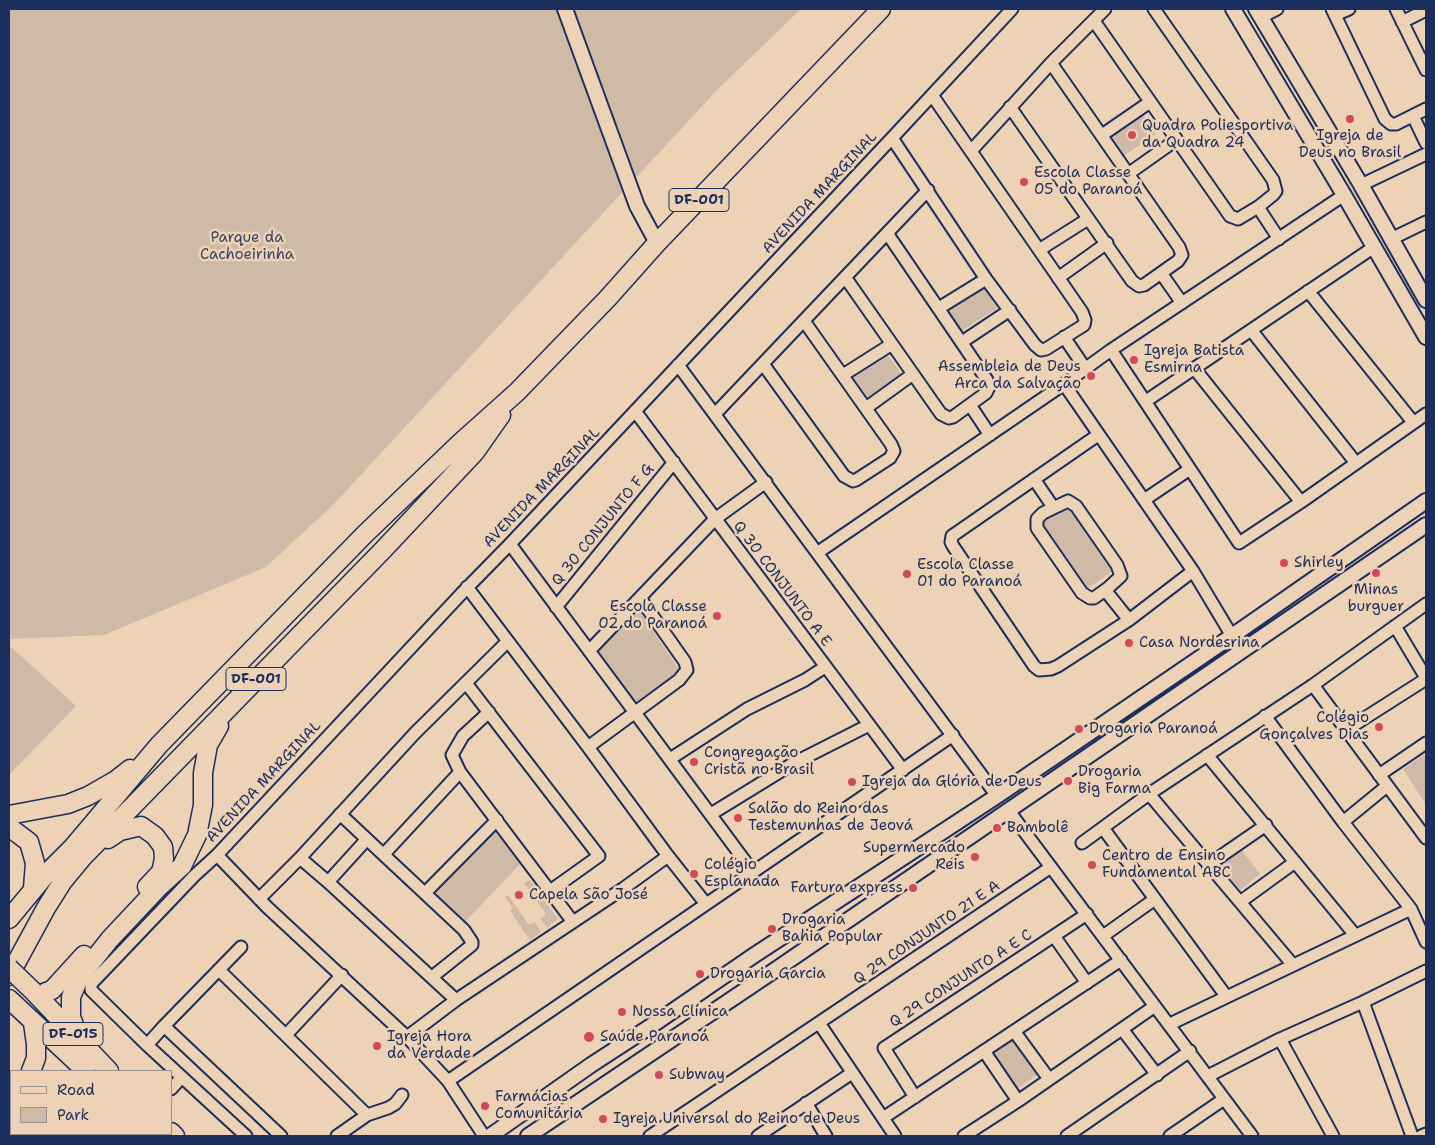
<!DOCTYPE html>
<meta charset="utf-8">
<style>
body{margin:0}
#map{position:relative;width:1435px;height:1145px;overflow:hidden;background:#eed2b5;font-family:"Shantell Sans",sans-serif}
canvas{display:block}
.frame{position:absolute;inset:0;border:10px solid #1b2f5e;pointer-events:none}
.legend{position:absolute;left:10px;top:1070px;width:162px;height:65px;box-sizing:border-box;background:#eed2b5;border:1px solid #9a9192;margin:0;padding:6px 9px;list-style:none;font-size:15px;color:#1b2f5e}
.legend li{display:flex;align-items:center;gap:10px;height:25px}
.legend b{width:25px;border:1px solid #9a9192}
</style>
<div id="map">
<canvas width="1435" height="1145"></canvas>
<div class="frame"></div>
<ul class="legend">
<li><b style="height:6px;background:#eed2b5"></b>Road</li>
<li><b style="height:14px;background:#cfbaa8"></b>Park</li>
</ul>
</div>
<script>
const ctx = document.querySelector('canvas').getContext('2d');
ctx.lineJoin = 'round';
function fill(path, color) {
  ctx.fillStyle = color;
  ctx.fill(path, 'evenodd');
}
function shape(rows) {
  const path = new Path2D();
  for (const r of rows) {
    path.moveTo(r[0], r[1]);
    for (let i = 2; i < r.length; i += 2) path.lineTo(r[i], r[i + 1]);
  }
  return path;
}
function stroke(path, color, width, dash) {
  ctx.strokeStyle = color;
  ctx.lineWidth = width;
  ctx.lineCap = dash ? 'butt' : 'round';
  ctx.setLineDash(dash || []);
  ctx.stroke(path);
}
function label(font, color, halo, rows, align = 'center') {
  ctx.font = font + ' "Shantell Sans",sans-serif';
  ctx.lineWidth = 5;
  ctx.setLineDash([]);
  ctx.textBaseline = 'middle';
  ctx.strokeStyle = halo;
  ctx.fillStyle = color;
  for (const [text, x, y, turn = 0] of rows) {
    ctx.save();
    ctx.translate(x, y);
    ctx.rotate((+turn || 0) * Math.PI / 180);
    ctx.textAlign = isNaN(turn) ? turn : align;
    if (halo) ctx.strokeText(text, 0, 0);
    ctx.fillText(text, 0, 0);
    ctx.restore();
  }
}
fill(shape([
 [9,9,801,9,718,89,332,506,266,567,104,635,9,639],
 [1142,113,1156,134,1122,157,1108,136],
 [982,285,997,308,957,334,942,311],
 [882,347,903,376,864,403,844,374],
 [1064,501,1114,570,1084,591,1037,522],
 [636,605,680,671,634,707,589,649],
 [11,647,76,706,9,775,9,650],
 [1424,755,1426,758,1426,802,1425,803,1403,769],
 [494,828,522,862,464,923,431,893],
 [1240,848,1260,874,1240,890,1220,864],
 [530,880,558,919,547,928,541,919,546,914,524,883],
 [508,895,529,925,535,922,541,932,530,940,510,911,513,908,505,897],
 [1016,1038,1040,1073,1014,1091,990,1056]
]), '#cfbaa8');
const minor = shape([
 [1332,9,1385,119,1391,124,1396,124,1426,109],
 [1396,9,1426,70],
 [1335,15,1349,9],
 [1261,17,1277,9],
 [1094,21,1230,216,1238,219,1258,207,1273,195,1276,191,1273,180,1154,9],
 [1402,22,1426,10],
 [1010,107,1132,281,1139,286,1144,285,1178,261,1182,255,1179,247,1051,63],
 [1413,116,1426,143],
 [1102,135,1150,102],
 [892,138,986,279,1035,345,1041,350,1046,349,1084,325,1085,320,1082,312,932,95],
 [971,151,1051,63,1105,9],
 [1128,174,1176,140],
 [1361,185,1426,154],
 [1258,207,1279,239],
 [1391,239,1426,222],
 [1039,250,1088,219],
 [1161,273,1182,303],
 [845,277,941,414,949,418,953,417,986,393,989,387,987,380,887,233],
 [1058,278,1107,243],
 [1308,291,1413,422],
 [939,308,986,279],
 [1251,330,1356,463],
 [1064,337,1085,368],
 [962,342,1010,310],
 [1111,350,1239,543,1301,502,1426,414],
 [763,364,844,476,853,481,856,480,890,458,894,451,891,444,804,321],
 [678,365,997,796],
 [1194,368,1301,502],
 [843,375,892,344],
 [1064,384,1193,571,1232,636],
 [1146,401,1374,247],
 [970,405,990,435],
 [866,408,913,374],
 [635,411,903,770],
 [715,414,928,190],
 [1098,435,952,536,951,542,953,546,1034,666,1039,670,1051,669,1058,666,1129,620,1193,571],
 [1034,479,1053,507],
 [1144,500,1190,469],
 [1068,501,1076,506,1117,565,1121,576,1108,588,1094,598,1090,598,1082,593,1037,528,1037,519,1043,513,1068,501],
 [510,544,753,872],
 [817,553,1064,384,1111,350,1344,195],
 [467,587,588,747,668,856,706,904],
 [1105,590,1129,620],
 [556,607,674,462],
 [1395,626,1426,678],
 [589,651,715,519,766,482],
 [466,683,599,856,550,891],
 [1313,685,1426,838],
 [489,712,463,736,452,755,460,772,573,922],
 [1265,716,1343,822,1411,909,1426,942],
 [1346,730,1426,679],
 [588,747,679,680,687,670,685,662,640,598],
 [1207,755,1355,935],
 [670,759,747,709,805,680,825,667],
 [1379,775,1426,743],
 [1149,794,1293,965],
 [1009,811,1252,1136],
 [340,814,464,930,472,942,472,945,432,977],
 [711,814,794,763,869,725],
 [1343,822,1387,786],
 [1103,828,1226,996],
 [1082,843,1149,794,1313,685,1426,604],
 [384,854,460,772],
 [217,855,267,907,407,1037,448,1081,484,1136],
 [300,858,328,882,456,1000],
 [1208,865,1266,825],
 [328,882,367,839],
 [425,893,497,820],
 [259,899,300,858,415,733,508,641],
 [1240,902,1295,862],
 [1054,936,1087,983],
 [1103,936,1155,899],
 [219,970,367,1115],
 [1363,1002,1412,1136],
 [819,1023,895,1136],
 [1170,1024,1411,909],
 [164,1026,281,1136],
 [1122,1029,1157,1075],
 [1014,1031,1049,1079],
 [286,1035,342,975],
 [407,1037,456,1000,624,888,668,856],
 [1280,1039,1333,1136],
 [147,1045,164,1026,241,947],
 [984,1051,1018,1101],
 [1208,1076,1280,1039,1363,1002,1426,971],
 [448,1081,953,735],
 [171,1089,182,1077],
 [915,1097,884,1048,1087,914],
 [806,1103,826,1136],
 [883,1118,1121,960],
 [246,1136,147,1045,91,990,91,984,194,876,217,855,462,593,510,544,892,138,1012,9],
 [337,1136,367,1115,388,1108,395,1104,402,1095],
 [650,1136,1051,867],
 [758,1136,852,1073],
 [964,1136,1018,1101,1155,1006],
 [1067,1136,1190,1051],
 [1170,1136,1224,1099],
 [1421,1136,1426,1134]
]);
const tertiary = shape([
 [565,9,637,206,657,243],
 [1233,9,1344,195,1426,337],
 [1256,9,1361,185,1426,300],
 [490,1136,591,1065,651,1026,753,956,997,796,1232,636,1426,501],
 [528,1136,775,970,1426,525]
]);
const primary = shape([
 [9,815,68,804,88,796,116,780,130,769],
 [9,830,13,830,29,842,35,863,33,888],
 [108,839,120,831,141,826,155,836,163,847,164,859,161,872,147,887],
 [9,919,48,872,73,847,159,745,365,534,460,443,517,392,608,298,657,243,881,9],
 [9,976,46,908,63,881,82,858,382,551,475,452,501,415],
 [34,992,109,1071],
 [38,995,52,990,84,955],
 [9,999,86,1071],
 [80,1041,71,1017,71,997,79,978,110,939,157,889,182,866,197,835,203,805,203,773,208,745,219,726],
 [31,1071,36,1058,36,1044,33,1023],
 [9,1097,11,1094],
 [9,1118,11,1116],
 [171,1132,175,1136],
 [154,1134,157,1136]
]);
stroke(minor, '#1b2f5e', 15);
stroke(tertiary, '#1b2f5e', 18);
stroke(primary, '#1b2f5e', 21);
stroke(minor, '#eed2b5', 11);
stroke(tertiary, '#eed2b5', 14);
stroke(primary, '#eed2b5', 18);
const primaryBridge = shape([
 [9,968,34,992]
]);
stroke(primaryBridge, '#1b2f5e', 21, []);
stroke(primaryBridge, '#eed2b5', 18);
for (const [x, y, r, color] of [
 [1350,119,5,"#d1495b"],
 [1132,135,5,"#d1495b"],
 [1024,182,5,"#d1495b"],
 [1134,360,5,"#d1495b"],
 [1091,376,5,"#d1495b"],
 [1284,563,5,"#d1495b"],
 [1376,573,5,"#d1495b"],
 [907,574,5,"#d1495b"],
 [717,616,5,"#d1495b"],
 [1129,643,5,"#d1495b"],
 [1379,727,5,"#d1495b"],
 [1079,729,5,"#d1495b"],
 [694,762,5,"#d1495b"],
 [1068,781,5,"#d1495b"],
 [852,782,5,"#d1495b"],
 [738,818,5,"#d1495b"],
 [997,828,5,"#d1495b"],
 [975,857,5,"#d1495b"],
 [1092,865,5,"#d1495b"],
 [694,874,5,"#d1495b"],
 [913,888,5,"#d1495b"],
 [519,895,5,"#d1495b"],
 [772,929,5,"#d1495b"],
 [700,974,5,"#d1495b"],
 [622,1012,5,"#d1495b"],
 [589,1037,6,"#d1495b"],
 [377,1046,5,"#d1495b"],
 [659,1075,5,"#d1495b"],
 [485,1106,5,"#d1495b"],
 [603,1119,5,"#d1495b"]
]) {
  const dot = new Path2D();
  dot.arc(x, y, r, 0, 2 * Math.PI);
  ctx.fillStyle = color;
  ctx.fill(dot);
  stroke(dot, '#eed2b5', 2);
}
for (const [x, y, w] of [
 [699,200,60],
 [256,679,60],
 [73,1034,60]
]) {
  const box = new Path2D();
  box.roundRect(x - w / 2, y - 11.5, w, 23, 4);
  ctx.fillStyle = '#eed2b5';
  ctx.fill(box);
  stroke(box, '#1b2f5e', 1);
}
label('bold 14px', '#1b2f5e', null, [
 ["DF-001",699,200],
 ["DF-001",256,679],
 ["DF-015",73,1034]
]);
label('15px', '#1b2f5e', '#eed2b5', [
 ["Quadra Poliesportiva",1142,126],
 ["da Quadra 24",1142,143],
 ["Igreja de",1350,136,"center"],
 ["Deus no Brasil",1350,153,"center"],
 ["Escola Classe",1034,173],
 ["05 do Paranoá",1034,190],
 ["Igreja Batista",1144,351],
 ["Esmirna",1144,368],
 ["Assembleia de Deus",1081,367,"right"],
 ["Arca da Salvação",1081,384,"right"],
 ["Shirley",1294,563],
 ["Escola Classe",917,565],
 ["01 do Paranoá",917,582],
 ["Minas",1376,590,"center"],
 ["burguer",1376,607,"center"],
 ["Escola Classe",707,607,"right"],
 ["02 do Paranoá",707,624,"right"],
 ["Casa Nordesrina",1139,643],
 ["Colégio",1369,718,"right"],
 ["Gonçalves Dias",1369,735,"right"],
 ["Drogaria Paranoá",1089,729],
 ["Congregação",704,753],
 ["Cristã no Brasil",704,770],
 ["Drogaria",1078,772],
 ["Big Farma",1078,789],
 ["Igreja da Glória de Deus",862,782],
 ["Salão do Reino das",748,809],
 ["Testemunhas de Jeová",748,826],
 ["Bambolê",1007,828],
 ["Supermercado",965,848,"right"],
 ["Reis",965,865,"right"],
 ["Centro de Ensino",1102,856],
 ["Fundamental ABC",1102,873],
 ["Colégio",704,865],
 ["Esplanada",704,882],
 ["Fartura express",903,888,"right"],
 ["Capela São José",529,895],
 ["Drogaria",782,920],
 ["Bahia Popular",782,937],
 ["Drogaria Garcia",710,974],
 ["Nossa Clínica",632,1012],
 ["Igreja Hora",387,1037],
 ["da Verdade",387,1054],
 ["Saúde Paranoá",600,1037],
 ["Subway",669,1075],
 ["Farmácias",495,1097],
 ["Comunitária",495,1114],
 ["Igreja Universal do Reino de Deus",613,1119]
], 'left');
label('15px', '#1b2f5e', '#eed2b5', [
 ["AVENIDA MARGINAL",820,193,-47],
 ["AVENIDA MARGINAL",542,488,-46],
 ["Q 30 CONJUNTO F G",603,525,-51],
 ["Q 30 CONJUNTO A E",782,584,53],
 ["AVENIDA MARGINAL",264,782,-47],
 ["Q 29 CONJUNTO 21 E A",927,933,-34],
 ["Q 29 CONJUNTO A E C",961,979,-33]
]);
label('15px', '#364469', '#eed2b5', [
 ["Parque da",247,238],
 ["Cachoeirinha",247,255]
]);
</script>
